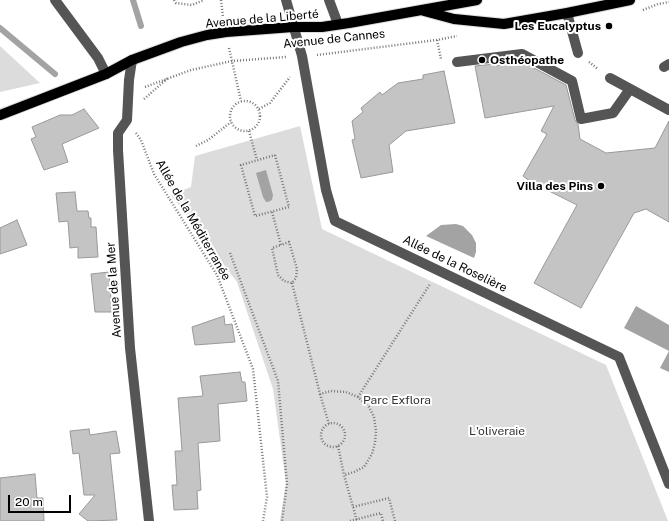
<!DOCTYPE html>
<meta charset="utf-8">
<style>
body{margin:0}
#map{position:relative;width:669px;height:521px;overflow:hidden;background:#fff;font-family:"Public Sans",sans-serif}
canvas{display:block}
.scale{position:absolute;left:8px;top:495px;width:63px;height:18px;box-sizing:border-box;border:2px solid #000;border-top:0;padding-left:5px;font-size:12px;line-height:14px;white-space:nowrap;color:#000;-webkit-text-stroke:3px #fff;paint-order:stroke}
</style>
<div id="map">
<canvas width="669" height="521"></canvas>
<div class="scale">20 m</div>
</div>
<script>
const ctx = document.querySelector('canvas').getContext('2d');
ctx.lineJoin = 'round';
function fill(path, color) {
  ctx.fillStyle = color;
  ctx.fill(path, 'evenodd');
}
function shape(rows) {
  const path = new Path2D();
  for (const r of rows) {
    if (r.length === 3) {
      path.moveTo(r[0] + r[2], r[1]);
      path.arc(r[0], r[1], r[2], 0, 2 * Math.PI);
      continue;
    }
    path.moveTo(r[0], r[1]);
    for (let i = 2; i < r.length; i += 2) path.lineTo(r[i], r[i + 1]);
  }
  return path;
}
function stroke(path, color, width, dash) {
  ctx.strokeStyle = color;
  ctx.lineWidth = width;
  ctx.lineCap = dash ? 'butt' : 'round';
  ctx.setLineDash(dash || []);
  ctx.stroke(path);
}
function label(font, color, halo, rows, align = 'center') {
  ctx.font = font + ' "Public Sans",sans-serif';
  ctx.lineWidth = 4;
  ctx.setLineDash([]);
  ctx.textBaseline = 'middle';
  ctx.strokeStyle = halo;
  ctx.fillStyle = color;
  for (const [text, x, y, turn = 0] of rows) {
    ctx.save();
    ctx.translate(x, y);
    ctx.rotate((+turn || 0) * Math.PI / 180);
    ctx.textAlign = isNaN(turn) ? turn : align;
    if (halo) ctx.strokeText(text, 0, 0);
    ctx.fillText(text, 0, 0);
    ctx.restore();
  }
}
fill(shape([
 [0,46,40,83,0,92],
 [300,126,322,229,606,365,668,521,280,521,286,483,273,389,237,282,171,195,191,187,195,156]
]), '#dcdcdc');
fill(shape([
 [266,170,273,195,272,200,268,202,266,202,263,197,256,173],
 [456,224,463,226,472,235,476,243,476,252,474,258,426,236,441,225],
 [636,306,669,325,669,372,660,368,669,351,624,328]
]), '#a3a3a3');
stroke(shape([
 [133,0,141,26],
 [0,28,55,74]
]), '#a3a3a3', 6);
const building = shape([
 [521,61,566,85,575,120,578,124,580,139,606,153,655,148,669,121,669,222,646,209,634,213,581,308,534,283,577,205,531,182,523,176,547,134,541,131,554,106,485,118,475,66,495,64,496,66,521,61],
 [444,71,455,123,406,131,389,145,393,172,361,178,352,140,355,139,352,121,363,112,361,108,380,92,382,95,398,83,423,79,423,75,444,71],
 [84,109,99,128,62,144,68,162,44,170,31,139,36,137,32,127,60,115,72,115,84,109],
 [75,192,77,211,88,211,89,218,91,218,91,227,96,227,98,257,78,258,78,247,70,248,68,221,59,222,56,193,75,192],
 [17,220,27,245,0,254,0,228,17,220],
 [109,272,112,312,95,312,91,274,109,272],
 [224,316,225,325,232,324,235,342,195,345,192,327,224,316],
 [240,372,242,382,245,382,247,401,218,404,220,441,198,443,201,490,197,491,198,509,174,510,172,485,177,485,175,451,182,451,178,398,203,396,200,376,240,372],
 [89,429,90,435,116,431,120,453,110,454,117,520,88,521,79,514,95,495,84,495,79,453,73,454,70,431,89,429],
 [35,474,37,498,43,498,44,521,0,521,0,478,35,474]
]);
fill(building, '#c4c4c4');
stroke(building, '#999', 1);
const major = shape([
 [424,11,454,19,504,24,567,13,630,0],
 [0,115,106,74,132,60,181,42,207,35,226,32,293,27,322,27,349,23,477,0]
]);
stroke(major, '#dbdbdb', 12);
stroke(shape([
 [174,0,176,3,192,5,204,0],
 [221,0,223,17],
 [643,10,658,4,669,2],
 [437,40,441,59],
 [229,48,241,101],
 [317,55,437,40,457,36],
 [589,62,598,69],
 [145,87,191,70,232,61,286,57],
 [144,99,168,78],
 [245,116,15],
 [259,109,270,103,290,77],
 [249,131,257,160],
 [136,133,141,140,154,174,217,275,253,369,267,497,263,521],
 [196,146,208,140,231,122],
 [275,155,289,207,255,216,241,165,275,155],
 [272,212,281,245,289,242,297,269,296,278,292,283,284,281,278,275,272,248,281,245],
 [230,253,278,381,287,484,282,521],
 [292,283,320,394,331,391,346,392,358,397,369,407,374,417,376,431,375,443,372,454,364,467,354,472,344,475,357,521],
 [320,394,329,424],
 [358,397,430,284],
 [333,435,12],
 [338,446,344,475],
 [353,507,389,498,395,521],
 [350,521,381,513,383,521]
]), '#777', 2.5, [1, 2]);
stroke(shape([
 [55,0,98,58,106,74],
 [286,0,302,56,326,190,335,221,619,357,669,484],
 [329,0,338,24],
 [567,13,578,53],
 [132,60,129,80,127,120,118,133,118,150,130,348,149,521],
 [457,62,522,54,572,81,581,119,613,113,630,89],
 [664,67,669,64],
 [610,78,669,110]
]), '#555', 10);
stroke(major, '#000', 10);
for (const [x, y, r, color] of [
 [609,26,4,"#000"],
 [482,60,4,"#000"],
 [601,186,4,"#000"]
]) {
  const dot = new Path2D();
  dot.arc(x, y, r, 0, 2 * Math.PI);
  ctx.fillStyle = color;
  ctx.fill(dot);
  stroke(dot, '#fff', 1.5);
}
label('12px', '#000', '#fff', [
 ["Avenue de la Liberté",262,19,-5],
 ["Avenue de Cannes",334,39,-6],
 ["Allée de la Méditerranée",193,220,60],
 ["Allée de la Roselière",455,264,26],
 ["Avenue de la Mer",114,290,-94]
]);
label('bold 12px', '#000', '#fff', [
 ["Les Eucalyptus",601,26],
 ["Osthéopathe",490,60,"left"],
 ["Villa des Pins",593,186]
], 'right');
label('12px', '#333', '#fff', [
 ["Parc Exflora",397,400],
 ["L'oliveraie",497,431]
]);
</script>
